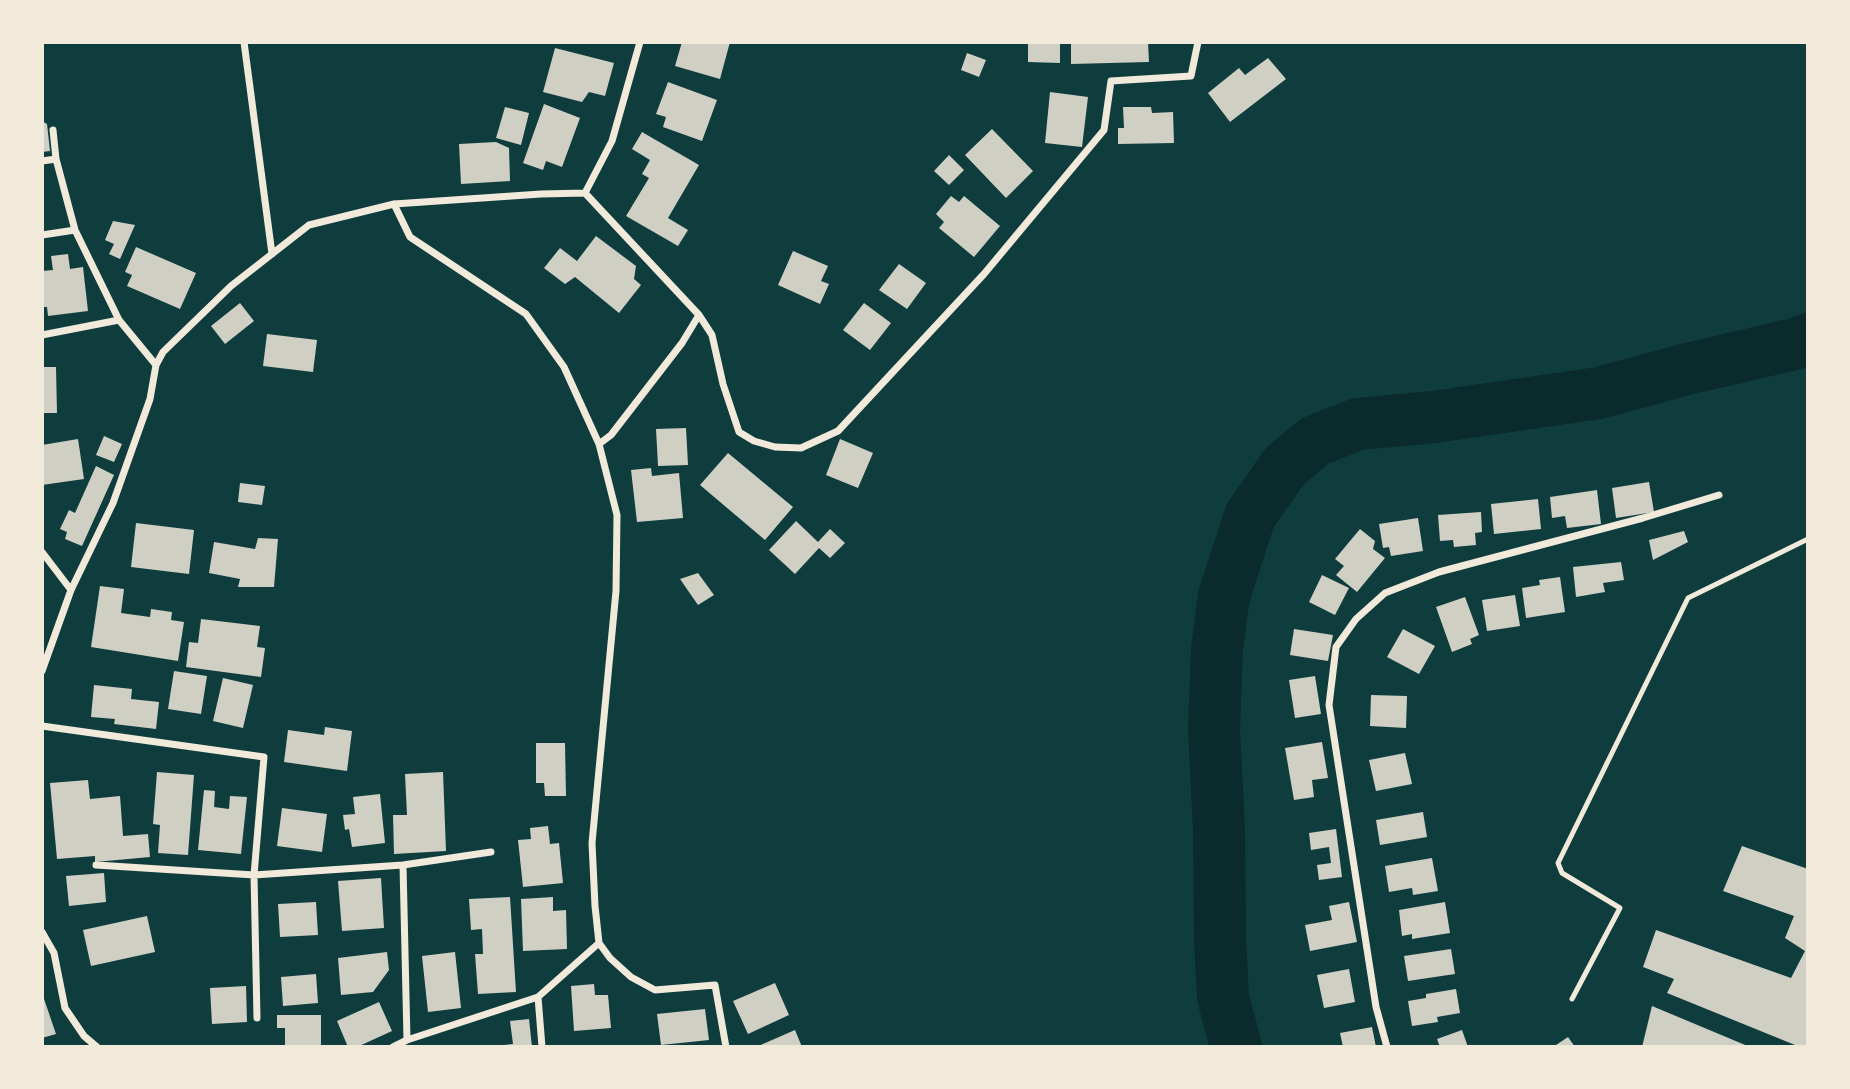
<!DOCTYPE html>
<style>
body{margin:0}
#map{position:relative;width:1850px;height:1089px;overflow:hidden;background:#0f3d3e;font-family:Lato,sans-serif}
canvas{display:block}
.frame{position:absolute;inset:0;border:44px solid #f1e9da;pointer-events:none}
</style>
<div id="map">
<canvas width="1850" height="1089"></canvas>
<div class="frame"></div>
</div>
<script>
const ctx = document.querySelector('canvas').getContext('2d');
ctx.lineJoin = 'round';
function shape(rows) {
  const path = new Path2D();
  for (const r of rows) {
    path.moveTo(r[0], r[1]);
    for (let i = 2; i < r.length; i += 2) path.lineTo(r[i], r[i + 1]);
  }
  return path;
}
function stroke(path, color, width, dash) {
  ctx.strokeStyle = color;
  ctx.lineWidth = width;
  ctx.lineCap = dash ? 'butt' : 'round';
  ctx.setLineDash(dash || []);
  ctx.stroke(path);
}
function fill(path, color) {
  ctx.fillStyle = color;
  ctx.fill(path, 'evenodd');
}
stroke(shape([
 [1236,1047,1223,997,1220,939,1219,830,1214,729,1217,649,1224,596,1250,516,1284,467,1315,441,1358,424,1434,417,1599,393,1687,369,1799,343,1808,339]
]), '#0a2a2b', 52);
fill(shape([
 [682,42,692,44,693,42,730,42,720,79,675,66],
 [1028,42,1060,42,1060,63,1028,62],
 [1071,42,1148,42,1149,62,1071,64],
 [555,48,614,63,605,96,589,92,582,102,543,92],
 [967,53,986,60,979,77,961,70],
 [1268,58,1286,79,1230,122,1208,93,1239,68,1245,75],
 [668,82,717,100,702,141,663,127,666,117,656,114],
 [1050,92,1088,97,1082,147,1045,143],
 [544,104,580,118,562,167,546,161,543,170,523,163],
 [505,107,529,113,521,145,496,138],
 [1123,107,1151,107,1152,113,1173,112,1174,143,1118,144,1118,128,1124,128],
 [42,121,47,124,50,151,42,152],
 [992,129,1033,171,1006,198,965,155],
 [642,132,699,165,668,218,688,230,678,246,626,216,649,178,642,174,650,160,632,149],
 [496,142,509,148,510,181,461,184,459,144],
 [949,155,964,170,949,185,934,171],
 [951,196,959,202,964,196,1000,226,974,257,939,228,944,222,936,214],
 [113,221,135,225,120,259,109,254,114,244,105,240],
 [596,236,636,266,634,279,641,285,619,313,575,277,565,284,544,268,560,248,577,261],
 [136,247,196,273,180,309,127,286,132,275,125,272],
 [793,251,828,266,821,281,829,284,820,304,778,285],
 [68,254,70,269,83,267,88,311,48,316,47,307,42,307,42,271,53,270,51,256],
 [899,264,926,283,907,309,879,290],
 [240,303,254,321,225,344,211,326],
 [864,303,891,323,870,350,843,330],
 [267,334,317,340,313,372,263,366],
 [42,367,56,367,57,413,42,413],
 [686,428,688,465,658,466,656,429],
 [104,436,122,444,114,462,96,455],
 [78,439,84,479,42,485,42,445],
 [840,439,873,453,858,488,826,475],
 [728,453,793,507,765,540,700,485],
 [96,466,114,475,82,546,65,539,67,532,60,529,69,510,75,513],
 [651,468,652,476,679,473,683,518,637,522,631,470],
 [1649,482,1654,512,1616,518,1612,488],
 [240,483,265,486,262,505,238,502],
 [1597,490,1601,524,1567,528,1565,516,1552,518,1550,497],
 [1538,499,1541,529,1494,534,1491,504],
 [1481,512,1482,532,1475,533,1476,545,1454,547,1453,540,1440,541,1438,515],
 [1418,518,1423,551,1391,556,1389,547,1383,548,1379,524],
 [796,521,818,542,830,529,845,543,830,558,819,548,795,574,769,550],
 [136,523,194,530,189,574,131,567],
 [1360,529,1375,541,1373,549,1385,558,1357,592,1336,575,1344,566,1335,559],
 [1684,531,1688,542,1653,560,1649,540],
 [258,538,278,539,274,587,238,587,240,579,209,573,214,542,255,549],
 [1621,562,1624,580,1603,583,1605,592,1576,597,1573,567],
 [698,573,714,595,698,605,680,579],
 [1322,575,1349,588,1335,615,1309,602],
 [1560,577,1565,612,1526,618,1522,588,1540,585,1539,580],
 [100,586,124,589,121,613,150,617,151,609,172,612,171,620,184,622,178,661,91,647],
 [1515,595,1520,626,1487,631,1482,600],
 [1465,597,1479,635,1470,639,1472,644,1452,652,1436,607],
 [201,619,260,626,257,647,265,648,261,677,186,667,189,642,198,643],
 [1294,629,1333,635,1328,661,1290,655],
 [1403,629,1435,646,1419,674,1387,657],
 [174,671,207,676,201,714,168,709],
 [1315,676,1321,714,1295,718,1289,680],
 [223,678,253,685,243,728,213,721],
 [94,685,132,689,131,699,159,702,156,729,114,724,115,719,91,717],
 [1371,695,1407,696,1406,728,1370,726],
 [325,727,352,731,347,771,284,762,288,730,324,735],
 [1322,742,1328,778,1312,780,1314,797,1294,800,1285,748],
 [536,743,565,743,566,796,545,796,544,783,536,783],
 [1405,753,1412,784,1376,791,1369,760],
 [157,772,194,775,188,855,158,853,160,825,153,824],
 [443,772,446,851,394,854,393,815,407,815,405,774],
 [88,780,90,799,120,796,123,836,148,834,150,857,95,862,95,856,57,859,50,783],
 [204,790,215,791,214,807,229,809,230,796,247,797,241,854,198,850],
 [380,794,385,843,352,847,349,829,345,830,343,815,355,814,353,797],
 [282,808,327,814,322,852,277,846],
 [1423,812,1427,837,1380,845,1376,820],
 [548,826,550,844,559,843,563,883,523,887,518,840,531,839,530,828],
 [1336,829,1342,877,1319,880,1317,865,1331,863,1329,847,1311,850,1309,833],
 [1742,846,1808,869,1808,1047,1800,1047,1667,993,1674,979,1643,967,1656,930,1791,978,1805,951,1785,938,1794,916,1723,891],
 [1432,858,1438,891,1413,895,1412,888,1389,892,1385,866],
 [104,873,106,902,69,906,66,876],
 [381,878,384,928,342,931,338,881],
 [510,897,516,992,478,994,475,954,483,954,482,929,471,930,469,899],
 [553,897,553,911,566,910,567,949,523,951,521,899],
 [316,902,318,935,280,937,278,904],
 [1349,902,1357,942,1310,951,1305,925,1332,920,1329,906],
 [1445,902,1450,933,1412,939,1412,934,1402,936,1399,910],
 [147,916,155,952,91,966,83,930],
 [1451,949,1455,974,1408,981,1404,956],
 [387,952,389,970,373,992,341,995,338,958],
 [455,952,461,1008,428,1012,422,956],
 [1349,969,1355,1002,1324,1008,1317,975],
 [316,974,318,1003,283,1006,281,977],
 [775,983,789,1015,748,1034,733,1001],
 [594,984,595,995,608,995,611,1028,574,1031,571,986],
 [246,986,247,1022,212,1024,210,988],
 [1456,989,1460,1013,1437,1017,1438,1022,1412,1026,1408,1001,1426,998,1426,994],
 [42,993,56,1034,42,1038],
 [379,1002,392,1031,357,1047,348,1047,337,1021],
 [1652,1006,1750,1047,1642,1047],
 [705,1009,709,1040,661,1045,657,1014],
 [277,1015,321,1015,321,1047,285,1047,285,1028,277,1028],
 [529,1019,532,1047,504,1047,504,1045,513,1044,510,1021],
 [1372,1027,1376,1047,1343,1047,1340,1033],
 [795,1030,802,1047,756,1047],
 [1462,1030,1468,1047,1440,1047,1437,1039],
 [1568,1037,1575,1047,1553,1047]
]), '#cfcfc3');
stroke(shape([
 [1572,999,1620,908,1562,873,1558,863,1688,598,1808,539]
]), '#f1e9da', 5);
stroke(shape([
 [244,42,272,254],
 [53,130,56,159,75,230,119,320,156,365],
 [42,161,56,159],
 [585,193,699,315,682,343,611,435,599,444],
 [394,204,410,237,526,314,564,367,599,444,617,515,616,591,592,843,595,906,599,943,610,958,631,977,655,990,715,985,726,1047],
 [42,235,75,230],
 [699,315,712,335,723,384,739,432,754,441,775,447,801,448,838,431,984,274,1104,130,1111,81,1191,76,1198,42],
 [42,335,119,320],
 [42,552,71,590],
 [42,671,71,590,113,503,150,399,156,365,163,352,231,286,309,225,394,204,541,194,585,193,612,141,640,42],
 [42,726,264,757,254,875,257,1018],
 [96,865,254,875,403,865,491,852],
 [403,865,407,1040],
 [42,932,54,953,65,1008,84,1036,97,1047],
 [538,997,542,1047],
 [393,1047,407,1040,538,997,599,943],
 [1387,1047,1376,1007,1329,705,1336,647,1356,619,1385,593,1439,572,1643,518,1719,495]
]), '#f1e9da', 7);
</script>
